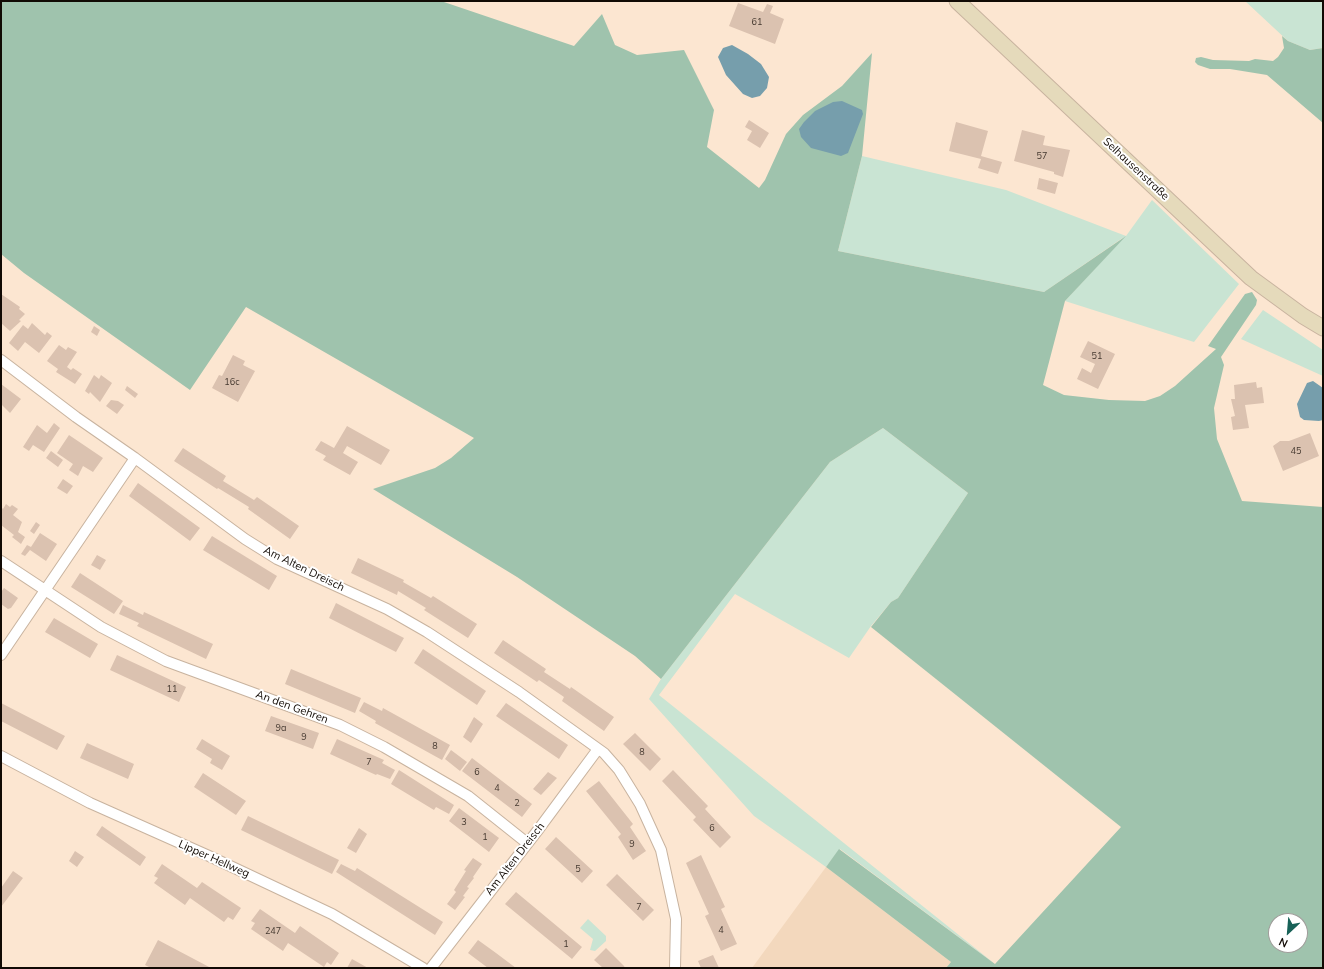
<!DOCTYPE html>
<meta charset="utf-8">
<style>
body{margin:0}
#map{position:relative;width:1324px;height:969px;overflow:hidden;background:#fce6d1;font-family:Mulish,sans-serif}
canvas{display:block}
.frame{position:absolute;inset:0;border:2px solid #110a04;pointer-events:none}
.north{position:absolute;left:1268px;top:913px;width:40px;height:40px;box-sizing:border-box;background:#fff;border:1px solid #a09d9b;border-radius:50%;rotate:206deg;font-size:11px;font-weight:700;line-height:16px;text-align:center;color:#110a04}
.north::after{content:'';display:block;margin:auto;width:14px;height:18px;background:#186258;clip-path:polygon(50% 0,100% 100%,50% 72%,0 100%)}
</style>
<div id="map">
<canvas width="1324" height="969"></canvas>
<div class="frame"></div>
<div class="north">N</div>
</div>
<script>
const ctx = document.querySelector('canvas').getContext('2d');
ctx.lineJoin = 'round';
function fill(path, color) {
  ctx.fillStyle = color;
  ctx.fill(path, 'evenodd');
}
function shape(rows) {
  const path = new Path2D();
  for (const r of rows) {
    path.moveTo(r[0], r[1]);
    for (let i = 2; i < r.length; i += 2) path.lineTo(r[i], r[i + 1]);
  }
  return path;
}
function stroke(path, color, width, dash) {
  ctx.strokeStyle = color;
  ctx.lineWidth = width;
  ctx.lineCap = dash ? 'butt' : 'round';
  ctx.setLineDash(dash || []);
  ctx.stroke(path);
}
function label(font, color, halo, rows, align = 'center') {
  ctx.font = font + ' Mulish,sans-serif';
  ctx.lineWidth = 4;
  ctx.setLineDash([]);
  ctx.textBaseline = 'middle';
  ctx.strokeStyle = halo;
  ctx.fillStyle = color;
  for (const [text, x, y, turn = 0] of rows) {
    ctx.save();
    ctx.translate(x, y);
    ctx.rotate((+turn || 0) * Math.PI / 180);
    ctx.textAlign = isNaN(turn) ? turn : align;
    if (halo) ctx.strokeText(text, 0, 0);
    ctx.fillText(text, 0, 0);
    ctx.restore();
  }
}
fill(shape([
 [826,867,951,962,946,968,752,968]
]), '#f3d8bd');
fill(shape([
 [1245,1,1323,1,1323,48,1310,50,1288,41],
 [862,156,1006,190,1126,236,1152,200,1239,284,1194,342,1065,301,1124,237,1044,292,838,251],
 [1263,310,1323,350,1323,376,1241,339],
 [883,428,968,493,898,598,891,602,871,626,849,658,735,594,659,695,995,964,840,849,826,867,754,816,649,699,661,679,830,462],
 [588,919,606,936,606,941,595,951,590,950,593,939,580,928]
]), '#c9e4d3');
fill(shape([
 [1,1,441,1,574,46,602,14,615,45,637,55,684,50,714,110,707,147,759,188,765,180,786,134,803,115,842,86,872,53,862,156,838,251,1044,292,1126,236,1065,301,1043,385,1064,395,1109,400,1145,401,1160,396,1175,386,1216,349,1208,346,1245,294,1252,292,1257,300,1256,305,1221,357,1224,365,1214,408,1217,439,1242,501,1323,507,1323,968,946,968,951,962,826,867,839,849,995,964,1121,827,871,627,891,602,898,598,968,493,883,428,830,462,661,679,635,656,517,577,373,489,435,468,451,458,474,438,246,307,190,390,24,273,1,254],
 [1276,921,1300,921,1300,945,1276,945],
 [1282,36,1288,41,1310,50,1323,48,1323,123,1267,75,1230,69,1210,69,1198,65,1195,62,1196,58,1201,57,1213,60,1249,61,1255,59,1273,61,1278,57,1284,48]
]), '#9fc3ad');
fill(shape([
 [732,45,748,54,761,64,769,77,767,88,760,96,752,98,743,94,726,75,718,57,723,48],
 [842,101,862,110,863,114,848,153,841,156,811,148,801,137,799,129,804,122,815,111,833,102],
 [1313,381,1323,388,1323,420,1319,421,1304,420,1300,417,1297,404,1307,383]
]), '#769eac');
fill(shape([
 [738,3,763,12,767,4,773,6,770,13,784,19,775,44,729,26],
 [749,120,769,133,760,148,747,140,752,131,745,127],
 [956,122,988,131,981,156,1002,162,998,174,978,168,981,159,949,151],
 [1022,130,1045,136,1043,145,1070,150,1063,177,1054,174,1054,172,1014,161],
 [1039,178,1058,183,1055,194,1037,189],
 [1,294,20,307,19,309,25,314,19,320,21,321,10,331,1,323],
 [32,323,45,335,47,332,52,336,39,353,25,342,18,351,9,343,23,325,28,329],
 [94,326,100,330,97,336,91,332],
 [1088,341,1115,354,1098,389,1077,379,1082,368,1091,373,1095,364,1080,357],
 [59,345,66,350,68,347,77,352,67,367,71,370,73,368,82,374,75,384,56,372,58,369,47,361],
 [233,355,245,361,243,365,255,371,238,402,212,388,219,375,222,376],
 [94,375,99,379,101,375,112,383,100,402,90,392,89,394,85,391],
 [1256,382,1257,388,1262,387,1264,403,1245,405,1249,428,1233,430,1231,417,1235,416,1231,399,1235,399,1234,385],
 [1,384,21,399,10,413,1,404],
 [127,386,138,394,135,398,125,390],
 [111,400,118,401,124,405,117,414,106,406],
 [54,423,60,428,44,452,33,445,29,451,23,447,37,425,47,433],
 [347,426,390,450,381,465,347,446,343,453,358,462,350,475,323,460,326,456,315,450,321,441,334,448],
 [1310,433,1319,456,1283,471,1273,446,1280,441,1289,441],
 [69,435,103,458,93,472,83,466,78,476,69,470,73,464,57,453],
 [183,448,226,476,223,481,254,500,257,497,299,526,290,539,248,509,249,507,218,488,217,489,174,461],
 [51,451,63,460,58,467,46,458],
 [63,479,73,486,67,494,57,488],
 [138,483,200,528,190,541,129,496],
 [6,504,10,507,12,505,18,509,13,515,22,522,18,532,25,537,21,544,12,537,14,535,1,525,1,507,3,509],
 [36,522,40,525,34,534,30,531],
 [40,533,57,544,46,561,30,550,25,556,21,554,27,545,31,547],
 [212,536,277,576,269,590,203,550],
 [97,555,106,560,100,570,91,565],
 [358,558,404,580,403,582,431,598,433,596,477,624,468,638,424,610,426,608,398,591,397,595,351,573],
 [80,573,123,601,114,614,71,587],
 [4,588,18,598,11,608,8,609,1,604,1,592],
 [336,603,404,638,396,652,329,618],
 [123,605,143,615,144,612,213,644,206,659,137,626,139,623,119,614],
 [54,618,98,644,90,658,45,632],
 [503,640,546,669,544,672,570,689,571,687,614,717,604,731,562,701,564,697,539,680,537,682,494,653],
 [423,649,486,691,477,705,414,663],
 [117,655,186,687,179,702,110,670],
 [291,669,361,698,355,713,285,684],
 [364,702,382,711,383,708,450,745,442,760,375,723,376,721,359,711],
 [1,703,65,736,57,750,1,721],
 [506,703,568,745,559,759,496,716],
 [271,716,319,733,313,749,265,731],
 [474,717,483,724,471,743,463,737],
 [635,733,661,759,650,771,623,744],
 [202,739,230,756,222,770,210,763,212,759,196,749],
 [337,739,384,760,382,763,395,770,390,779,377,774,376,775,330,754],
 [87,743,134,764,128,779,80,758],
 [451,750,467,762,460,771,445,759],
 [472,758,532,804,522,817,462,771],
 [399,770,454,805,449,814,436,807,434,810,391,784],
 [673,770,708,806,705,809,731,837,720,848,693,820,696,817,662,781],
 [548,772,557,778,541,795,533,789],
 [203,773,246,801,236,815,194,787],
 [599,781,633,824,630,827,646,851,633,860,618,837,621,834,586,791],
 [459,808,499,838,489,852,449,821],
 [248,816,339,860,332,874,241,830],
 [102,826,146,857,140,866,96,835],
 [359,828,367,834,356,853,347,848],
 [556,837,593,871,582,883,545,849],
 [75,851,84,857,77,867,69,861],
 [701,855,725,907,721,909,737,944,721,951,705,916,709,914,686,863],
 [473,858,482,864,473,877,474,878,467,887,469,888,463,896,465,897,455,910,447,904,456,892,454,890,466,871,464,870],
 [162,864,197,888,202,882,241,908,233,920,228,917,224,922,190,898,185,905,154,883,158,878,154,876],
 [341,864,355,871,357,868,443,922,435,935,336,872],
 [13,871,23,878,1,907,1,888],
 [617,874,654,910,643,921,606,885],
 [516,892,582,947,572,959,505,904],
 [260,909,295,933,300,926,339,953,331,965,327,962,324,967,288,943,283,951,251,929,255,923,251,921],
 [158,940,211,968,151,968,145,965],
 [478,940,496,953,516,968,488,968,468,953],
 [606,948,624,966,625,968,603,968,594,960],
 [713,955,719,968,701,968,698,961],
 [352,959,368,968,347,968]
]), '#dbc2b0');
const street = shape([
 [1,360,76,417,135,458,245,539,277,559,387,609,427,632,519,692,604,753,619,770,640,804,661,850,676,919,675,968],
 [1,561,101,627,166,661,340,725,384,747,468,796,527,843],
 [1,655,135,458],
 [1,756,90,803,209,856,332,914,423,968],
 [431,968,538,830,598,749]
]);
const secondary = shape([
 [957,1,1251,278,1303,316,1323,328]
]);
stroke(street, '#c8b39f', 12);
stroke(secondary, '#c8b39f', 17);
stroke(street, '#fff', 10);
stroke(secondary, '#e5dabb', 15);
label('9px', '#44382f', null, [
 ["61",757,22],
 ["57",1042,156],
 ["51",1097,356],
 ["16c",232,382],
 ["45",1296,451],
 ["11",172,689],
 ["9a",281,728],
 ["9",304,737],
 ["8",435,746],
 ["8",642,752],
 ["7",369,762],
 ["6",477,772],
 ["4",497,788],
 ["2",517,803],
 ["3",464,822],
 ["6",712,828],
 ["1",485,837],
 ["9",632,844],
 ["5",578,869],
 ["7",639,907],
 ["4",721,930],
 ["247",273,931],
 ["1",566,944]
]);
label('11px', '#110a04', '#fff', [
 ["Selhausenstraße",1136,169,43],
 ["Am Alten Dreisch",304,569,26],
 ["An den Gehren",292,707,20],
 ["Lipper Hellweg",214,859,24],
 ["Am Alten Dreisch",515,859,-52]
]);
</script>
